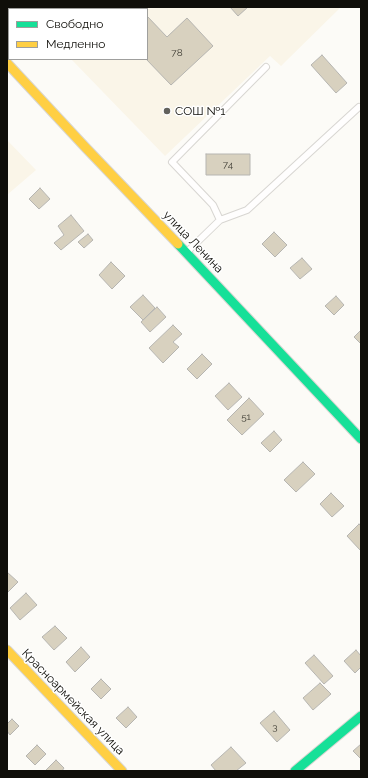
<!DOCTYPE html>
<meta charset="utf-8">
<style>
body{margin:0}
#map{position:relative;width:368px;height:778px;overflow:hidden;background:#fcfbf7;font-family:Raleway,sans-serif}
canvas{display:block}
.frame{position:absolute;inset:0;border:8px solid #0f0e09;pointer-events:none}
.legend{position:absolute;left:8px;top:8px;width:140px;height:52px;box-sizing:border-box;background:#fff;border:1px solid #9f9f9d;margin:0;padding:5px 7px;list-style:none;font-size:12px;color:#0f0e09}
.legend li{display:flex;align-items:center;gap:8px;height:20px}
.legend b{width:20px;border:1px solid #9f9f9d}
</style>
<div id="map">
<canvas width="368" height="778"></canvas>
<div class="frame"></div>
<ul class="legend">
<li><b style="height:5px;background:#16e098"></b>Свободно</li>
<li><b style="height:5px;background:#ffcf43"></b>Медленно</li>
</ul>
</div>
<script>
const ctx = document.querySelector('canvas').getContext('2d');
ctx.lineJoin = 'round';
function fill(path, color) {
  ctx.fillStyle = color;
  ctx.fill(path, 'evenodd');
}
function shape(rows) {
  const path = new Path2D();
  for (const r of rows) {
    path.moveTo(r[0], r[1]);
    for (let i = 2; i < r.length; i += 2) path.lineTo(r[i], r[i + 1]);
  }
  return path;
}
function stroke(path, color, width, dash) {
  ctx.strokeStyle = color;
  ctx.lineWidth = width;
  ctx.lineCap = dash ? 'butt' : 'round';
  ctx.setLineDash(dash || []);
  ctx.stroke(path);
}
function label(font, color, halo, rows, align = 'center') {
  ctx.font = font + ' Raleway,sans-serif';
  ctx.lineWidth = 3;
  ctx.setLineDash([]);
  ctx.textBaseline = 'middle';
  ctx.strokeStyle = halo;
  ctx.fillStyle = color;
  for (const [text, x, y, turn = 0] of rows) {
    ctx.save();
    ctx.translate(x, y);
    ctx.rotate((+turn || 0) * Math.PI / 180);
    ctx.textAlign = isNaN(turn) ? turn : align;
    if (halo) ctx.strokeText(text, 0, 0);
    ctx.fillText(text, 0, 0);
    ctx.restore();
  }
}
fill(shape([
 [21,7,341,7,281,66,270,56,165,156,71,59,147,59,147,9,23,9],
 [7,140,36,170,7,195]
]), '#faf5e8');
const building = shape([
 [98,7,139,7,141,9,100,9,98,7],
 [230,7,248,7,238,16,230,7],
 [147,16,167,37,187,18,213,46,171,85,146,59,147,59,147,16],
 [322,55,347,83,336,93,311,65,322,55],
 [206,154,250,154,250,175,206,175,206,154],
 [40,188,50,199,39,209,29,199,40,188],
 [71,215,84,231,61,250,54,243,64,235,58,226,71,215],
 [274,232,287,245,275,257,262,244,274,232],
 [88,234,93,240,84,248,78,242,88,234],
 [302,258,312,269,300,279,290,268,302,258],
 [111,262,125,276,112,289,99,275,111,262],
 [143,295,155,308,143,320,130,307,143,295],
 [336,296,344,305,334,315,325,306,336,296],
 [157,307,166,317,150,332,141,322,157,307],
 [173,325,182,334,173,342,179,347,163,363,149,348,173,325],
 [361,330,361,344,354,337,361,330],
 [202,354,212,364,197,379,187,369,202,354],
 [229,383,242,397,228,410,215,396,229,383],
 [249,398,264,414,242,435,227,420,249,398],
 [274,431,282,440,270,452,261,443,274,431],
 [303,462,315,474,296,492,284,480,303,462],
 [331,493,344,506,332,517,320,504,331,493],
 [359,524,361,526,361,549,360,550,347,536,359,524],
 [7,572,18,582,7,593,7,572],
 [26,593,37,605,20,620,10,608,26,593],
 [55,626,67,638,54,650,42,637,55,626],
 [81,647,90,657,75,672,66,662,81,647],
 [356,650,361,656,361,667,355,673,344,661,356,650],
 [314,655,333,676,324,684,305,663,314,655],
 [101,679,111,689,101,699,91,689,101,679],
 [320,683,331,694,313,710,303,698,320,683],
 [128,707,137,717,126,728,116,718,128,707],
 [274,711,290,730,277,742,260,723,274,711],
 [12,719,19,726,10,735,7,731,7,724,12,719],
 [361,744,361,759,353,751,361,744],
 [37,745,46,754,35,765,26,756,37,745],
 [231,747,246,763,236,771,216,771,211,765,231,747],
 [56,760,64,768,62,771,45,771,56,760]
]);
fill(building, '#d8d1bf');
stroke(building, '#b6b5b1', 1);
const lane = shape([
 [220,220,213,205,172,162,266,67],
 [188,251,220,220,247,210,359,107]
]);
const fast = shape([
 [178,244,361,439],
 [295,771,361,716]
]);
const slow = shape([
 [7,63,86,148,178,244],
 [7,650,122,771]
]);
stroke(lane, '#d8d6d2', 8);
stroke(fast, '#d8d6d2', 11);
stroke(slow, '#d8d6d2', 11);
stroke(lane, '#fffefe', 6);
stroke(fast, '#16e098', 9);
stroke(slow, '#ffcf43', 9);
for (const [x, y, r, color] of [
 [167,111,4,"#62615c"]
]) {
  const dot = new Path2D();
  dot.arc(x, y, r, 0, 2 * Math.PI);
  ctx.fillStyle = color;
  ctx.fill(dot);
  stroke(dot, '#fff', 1.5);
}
label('10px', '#413f36', null, [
 ["78",177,53],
 ["74",228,165],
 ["51",246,417],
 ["3",275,727]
]);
label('12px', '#0f0e09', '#fff', [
 ["СОШ №1",175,111]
], 'left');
label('12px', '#0f0e09', '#fff', [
 ["улица Ленина",193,242,46],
 ["Красноармейская улица",73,702,46]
]);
</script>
